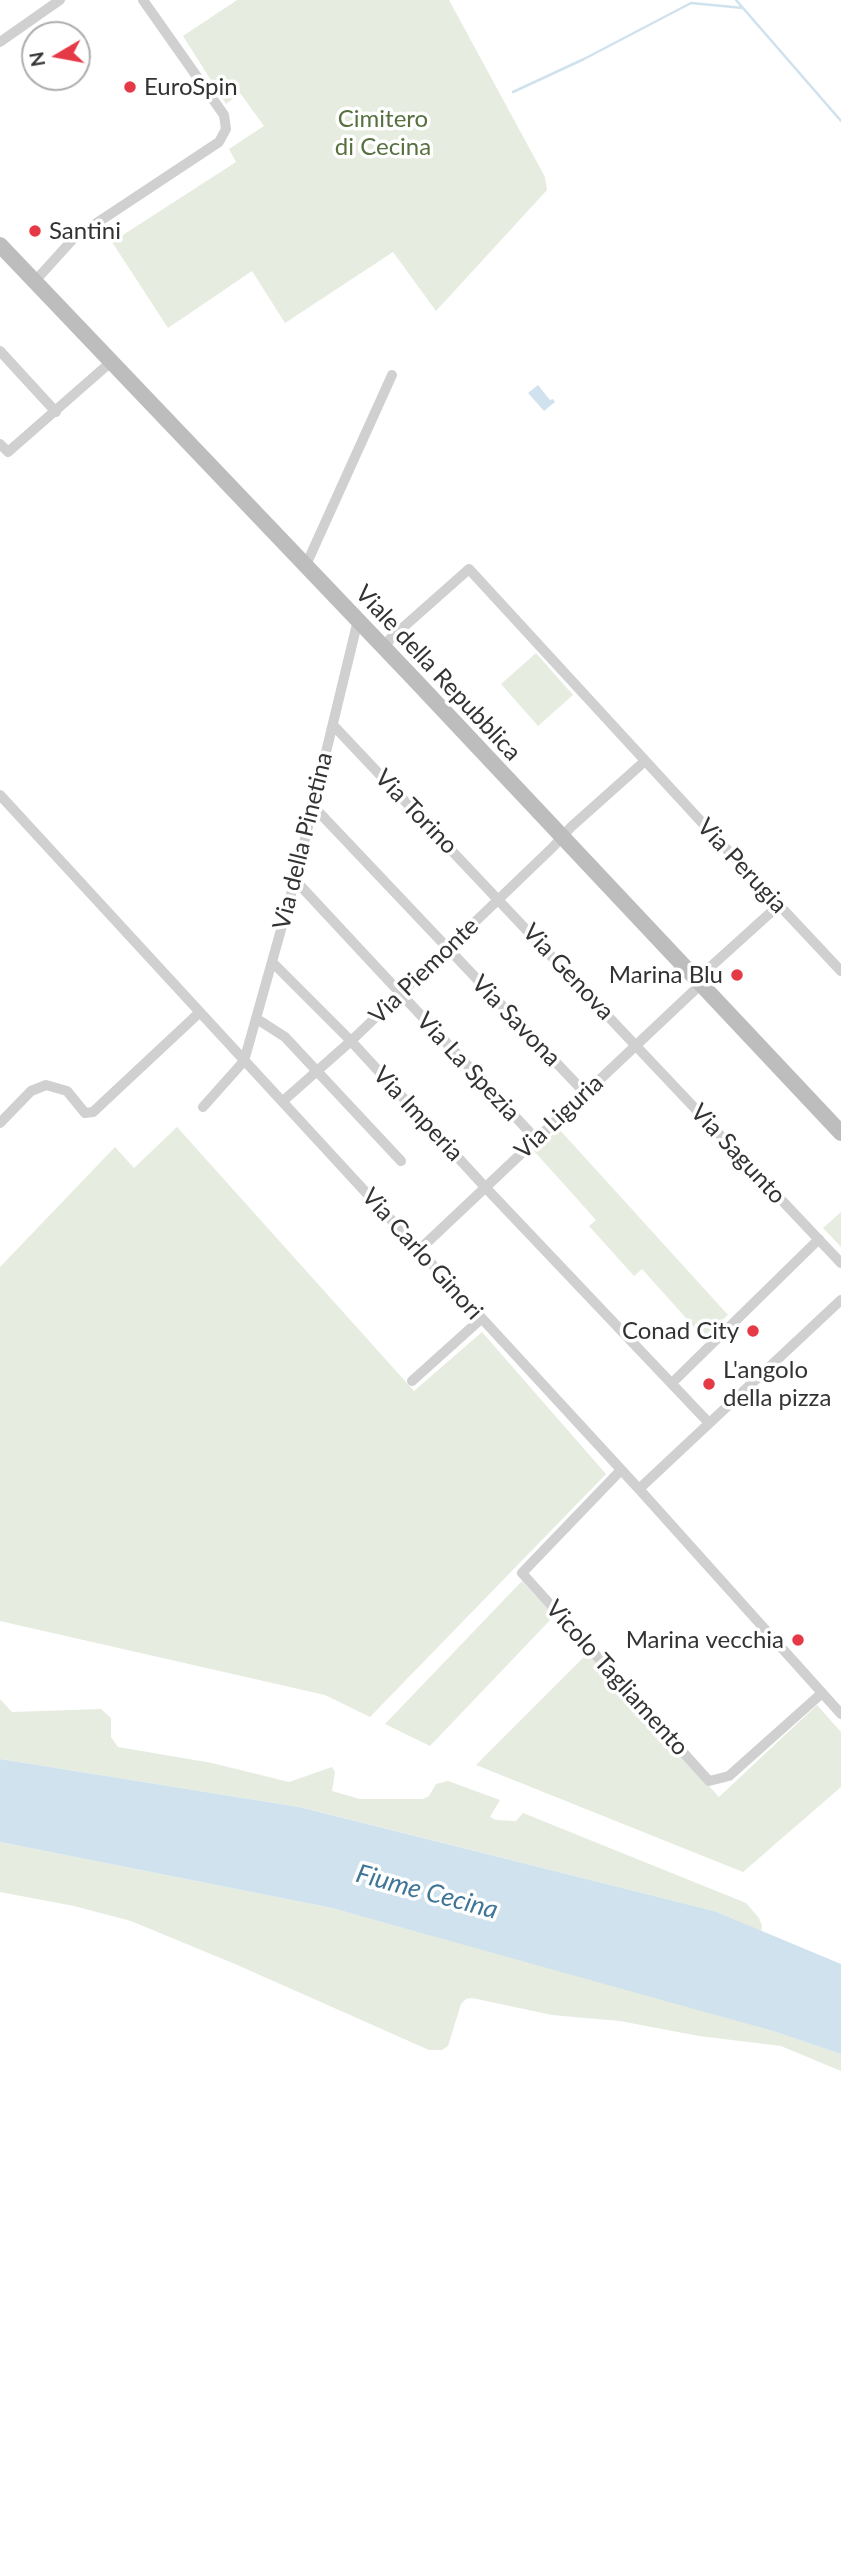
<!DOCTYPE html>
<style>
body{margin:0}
#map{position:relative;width:841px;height:2558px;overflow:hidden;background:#fff;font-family:Lato,sans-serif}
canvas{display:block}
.north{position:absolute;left:21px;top:21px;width:70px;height:70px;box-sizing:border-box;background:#fff;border:2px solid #adadad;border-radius:50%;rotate:260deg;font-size:19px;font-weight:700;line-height:28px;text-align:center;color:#333}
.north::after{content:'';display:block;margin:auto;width:24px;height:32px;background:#e63946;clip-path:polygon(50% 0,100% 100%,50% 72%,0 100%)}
</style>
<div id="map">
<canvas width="841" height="2558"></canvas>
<div class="north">N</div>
</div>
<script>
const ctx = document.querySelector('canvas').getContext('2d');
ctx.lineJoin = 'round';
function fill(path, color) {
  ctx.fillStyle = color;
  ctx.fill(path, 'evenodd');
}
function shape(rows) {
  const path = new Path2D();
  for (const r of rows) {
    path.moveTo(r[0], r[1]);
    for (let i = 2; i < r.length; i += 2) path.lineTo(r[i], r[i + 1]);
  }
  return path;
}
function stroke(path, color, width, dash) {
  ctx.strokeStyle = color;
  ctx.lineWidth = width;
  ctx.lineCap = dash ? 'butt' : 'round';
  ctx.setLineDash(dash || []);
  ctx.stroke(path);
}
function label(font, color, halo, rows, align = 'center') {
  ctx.font = font + ' Lato,sans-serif';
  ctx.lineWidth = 7;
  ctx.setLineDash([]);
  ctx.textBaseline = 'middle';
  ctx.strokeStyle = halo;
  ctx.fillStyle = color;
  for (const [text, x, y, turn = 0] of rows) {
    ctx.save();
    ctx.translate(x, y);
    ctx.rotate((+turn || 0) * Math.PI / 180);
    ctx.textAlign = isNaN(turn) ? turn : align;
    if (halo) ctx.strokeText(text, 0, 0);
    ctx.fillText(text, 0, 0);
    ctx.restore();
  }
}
fill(shape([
 [237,0,449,0,545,177,547,190,436,311,393,252,285,323,252,271,168,328,112,242,236,162,229,149,264,126,240,93,226,104,183,36],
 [536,653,573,695,538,726,501,684],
 [177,1127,414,1391,482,1332,606,1474,370,1717,325,1695,0,1621,0,1267,115,1147,134,1168],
 [559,1129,728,1315,703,1337,642,1269,634,1276,589,1226,596,1220,534,1151],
 [841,1212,841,1247,823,1228],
 [522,1581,554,1616,430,1746,385,1724],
 [588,1653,719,1797,817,1705,841,1732,841,1787,743,1872,476,1765],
 [0,1699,12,1712,101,1709,111,1718,111,1737,118,1747,212,1763,289,1782,332,1767,335,1772,332,1791,360,1799,423,1799,429,1796,436,1784,448,1781,500,1800,490,1817,496,1820,516,1821,523,1813,746,1903,759,1918,762,1926,761,1932,714,1911,299,1807,0,1759],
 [0,1842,332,1908,517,1958,773,2031,841,2054,841,2071,781,2046,699,2036,620,2021,552,2015,472,1998,466,1999,461,2004,448,2046,442,2050,429,2050,235,1964,131,1921,74,1906,0,1892]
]), '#e6ecdf');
fill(shape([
 [538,385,550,400,553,399,555,402,544,411,528,393],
 [0,1759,299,1807,714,1911,841,1964,841,2054,773,2031,332,1908,0,1842]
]), '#cfe2ee');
stroke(shape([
 [736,0,841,121],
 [513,92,584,59,691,3,743,8]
]), '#cfe2ee', 2.5);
stroke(shape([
 [0,42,60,0],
 [35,281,74,238,219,142,226,129,224,115,143,0],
 [0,351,56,412],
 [0,444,8,452,112,361],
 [306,565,392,375],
 [385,648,390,639,469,569,719,841,841,971],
 [333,725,841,1263],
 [0,795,639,1489,841,1714],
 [313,806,585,1093],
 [295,880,536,1139],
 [272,962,351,1041,485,1187,709,1423],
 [257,1019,285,1037,401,1161],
 [283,1101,351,1041,553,847,571,827,645,761],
 [203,1107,244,1061,295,880,358,620],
 [0,1123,31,1091,46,1085,67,1091,85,1113,93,1112,200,1012],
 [419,1250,700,985,707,970,779,905],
 [412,1381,481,1319],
 [673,1382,819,1239],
 [620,1471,522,1573,709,1781,729,1776,822,1693],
 [639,1489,841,1300]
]), '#d0d0d0', 10);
stroke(shape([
 [0,245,413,678,841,1133]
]), '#bdbdbd', 16);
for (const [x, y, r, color] of [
 [130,87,7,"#e63946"],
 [35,231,7,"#e63946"],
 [737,975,7,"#e63946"],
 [753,1331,7,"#e63946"],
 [709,1384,7,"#e63946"],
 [798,1640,7,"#e63946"]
]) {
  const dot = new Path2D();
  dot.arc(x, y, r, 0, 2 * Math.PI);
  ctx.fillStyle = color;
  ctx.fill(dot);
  stroke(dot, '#fff', 2.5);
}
label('24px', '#333', '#fff', [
 ["EuroSpin",144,87],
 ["Santini",49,231],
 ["Marina Blu",723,975,"right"],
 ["Conad City",739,1331,"right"],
 ["L'angolo",723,1370],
 ["della pizza",723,1398],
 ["Marina vecchia",784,1640,"right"]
], 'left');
label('24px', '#56703f', '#fff', [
 ["Cimitero",383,119],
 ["di Cecina",383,147]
]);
label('24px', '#333', '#fff', [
 ["Viale della Repubblica",438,673,47],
 ["Via Torino",416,812,46],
 ["Via della Pinetina",303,841,-76],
 ["Via Perugia",742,866,47],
 ["Via Piemonte",424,971,-44],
 ["Via Genova",568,972,47],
 ["Via Savona",516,1021,46],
 ["Via La Spezia",468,1067,47],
 ["Via Imperia",418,1114,47],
 ["Via Liguria",559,1117,-43],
 ["Via Sagunto",738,1154,47],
 ["Via Carlo Ginori",422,1254,48],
 ["Vicolo Tagliamento",617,1678,48]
]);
label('italic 26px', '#3f7597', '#fff', [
 ["Fiume Cecina",427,1892,15]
]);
</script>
